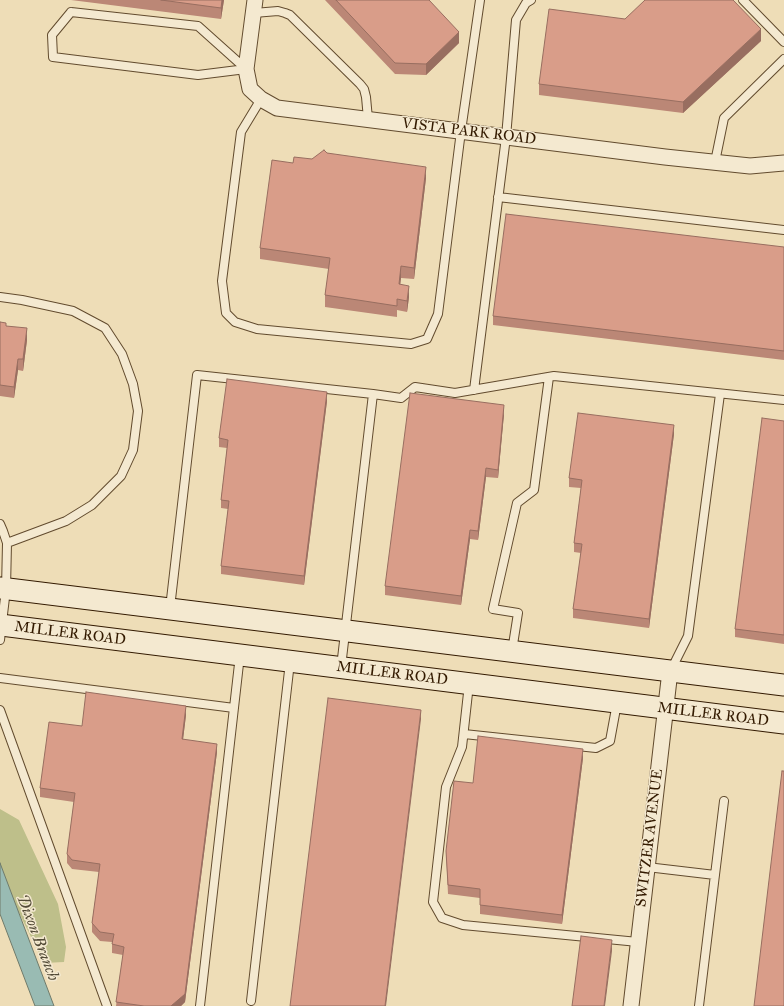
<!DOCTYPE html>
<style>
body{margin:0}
canvas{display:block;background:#eeddb7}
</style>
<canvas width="784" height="1006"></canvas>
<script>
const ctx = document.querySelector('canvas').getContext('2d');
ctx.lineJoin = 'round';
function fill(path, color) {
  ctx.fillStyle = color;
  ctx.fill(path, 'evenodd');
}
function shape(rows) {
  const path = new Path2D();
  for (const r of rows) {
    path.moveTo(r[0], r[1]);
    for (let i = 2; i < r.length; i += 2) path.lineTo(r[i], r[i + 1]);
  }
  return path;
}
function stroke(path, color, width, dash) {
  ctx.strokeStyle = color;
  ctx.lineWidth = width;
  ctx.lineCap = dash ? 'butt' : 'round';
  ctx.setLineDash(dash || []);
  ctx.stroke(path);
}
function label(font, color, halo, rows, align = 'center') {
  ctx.font = font + ' "IM FELL Great Primer",serif';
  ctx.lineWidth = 3;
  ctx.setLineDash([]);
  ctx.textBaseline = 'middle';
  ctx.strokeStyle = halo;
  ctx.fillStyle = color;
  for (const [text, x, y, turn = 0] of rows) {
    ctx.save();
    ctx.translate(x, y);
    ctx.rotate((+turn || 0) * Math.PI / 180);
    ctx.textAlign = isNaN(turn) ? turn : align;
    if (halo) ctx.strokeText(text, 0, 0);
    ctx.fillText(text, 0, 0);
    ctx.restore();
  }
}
fill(shape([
 [0,809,19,820,58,904,66,947,64,962,44,963,17,909,0,893]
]), '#bebf8a');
const water = shape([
 [0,863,54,1006,35,1006,0,914,0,863]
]);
fill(water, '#99bbb3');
stroke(water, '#707b6b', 1);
const service = shape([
 [743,0,784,42],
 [71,12,198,26,246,69,198,75,53,57,52,35,71,12],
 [254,13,278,11,285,13,290,15,360,84,364,89,366,97,368,119],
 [261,99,241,132,222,281,226,313,235,322,257,329,411,344,427,339,438,314,461,131,480,0],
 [715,162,724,118,784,59],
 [498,197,784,230],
 [0,297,22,300,73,311,105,328,122,354,133,384,138,411,133,450,121,476,92,505,66,521,7,543],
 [474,390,506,137,516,20,526,3,531,0],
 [0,524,3,531,7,543,6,589,0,640],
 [170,608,197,375,373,394,401,398,415,387,455,393,554,376,784,400],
 [512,651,518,613,493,609,517,503,534,490,549,377],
 [341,667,373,394],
 [671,670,688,636,720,394],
 [0,678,234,708],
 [469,684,462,747,446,787,433,902,442,918,463,925,638,942],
 [0,710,107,1006],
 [464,734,596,748,610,741,617,703],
 [647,867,715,875],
 [251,1001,290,662],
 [200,1006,240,655],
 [699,1006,724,801]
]);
const minor = shape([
 [255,0,246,69,250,89,261,99,277,108,665,157,750,166,784,163],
 [631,1006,670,671]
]);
const secondary = shape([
 [0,588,784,685],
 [0,625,784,723]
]);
stroke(service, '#624b2e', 10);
stroke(minor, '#624b2e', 17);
stroke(secondary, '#331a00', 23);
stroke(service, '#f4e9d0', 8);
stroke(minor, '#f4e9d0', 15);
stroke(secondary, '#f4e9d0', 21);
fill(shape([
 [71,0,224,0,221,19],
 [325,0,429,0,459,43,426,75,395,74],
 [761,41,683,113,539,95,539,84],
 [327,153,426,178,414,279,401,278,400,284,409,297,407,312,397,310,397,317,325,307,325,295,329,269,260,259,260,248,293,163,312,159],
 [784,247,784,360,493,325,493,316],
 [0,322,27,340,23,371,18,370,14,398,0,396],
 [327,401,304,585,221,574,221,566,228,509,221,508,221,500,227,448,219,447,219,438],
 [504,414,498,478,486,477,478,540,470,539,461,605,385,595,385,586],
 [784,421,784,644,735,637,735,629],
 [674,434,649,628,573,618,573,609,581,553,574,552,574,543,581,488,569,487,569,478],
 [186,715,183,739,217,752,185,1002,181,1006,116,1006,123,955,112,953,112,942,100,941,92,932,92,923,99,872,72,869,67,863,67,854,74,802,40,797,40,788,82,726],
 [583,758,562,924,480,914,480,898,448,894,446,851]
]), '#bb8776');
fill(shape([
 [222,0,224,0,221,19,221,8],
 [761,29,761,41,683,113,683,102],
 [459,32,459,43,426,75,426,64],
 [426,167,426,178,414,279,414,268],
 [401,266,401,278,399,296,399,284],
 [409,286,409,297,407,312,407,301],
 [27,328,27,340,23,371,23,359],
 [18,359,18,370,14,398,14,387],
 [327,392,327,401,304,585,304,576],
 [504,405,504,414,498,478,498,470],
 [674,425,674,434,649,628,649,619],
 [486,468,486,477,478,540,478,531],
 [470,530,470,539,461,605,461,596],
 [186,706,186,715,182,748,182,739],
 [421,710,421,719,386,1006,385,1006],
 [217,744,217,752,185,1002,181,1006,171,1006],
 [583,749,583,758,562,924,562,915],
 [612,940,612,951,605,1006,604,1006]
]), '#986e60');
const building = shape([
 [161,0,222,0,221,8,161,0],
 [336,0,429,0,459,32,426,64,395,63,336,0],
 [645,0,733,0,761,29,683,102,539,84,549,9,625,19,645,0],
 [324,150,327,153,426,167,414,268,401,266,399,284,409,286,407,301,397,299,397,306,325,295,330,258,260,248,272,160,293,163,294,157,312,159,324,150],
 [506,214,784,247,784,351,493,316,506,214],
 [0,322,6,323,6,326,27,328,23,359,18,359,14,387,0,385,0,322],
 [227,379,327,392,304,576,221,566,229,501,221,500,228,440,219,438,227,379],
 [410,393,504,405,498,470,486,468,478,531,470,530,461,596,385,586,410,393],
 [578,413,674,425,649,619,573,609,582,544,574,543,582,480,569,478,578,413],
 [762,418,784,421,784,635,735,629,762,418],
 [86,692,186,706,182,739,217,744,185,994,171,1006,144,1006,116,1002,124,947,112,944,114,934,100,932,92,923,100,864,72,860,67,854,75,793,40,788,49,722,82,726,86,692],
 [328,698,421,710,385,1006,290,1006,328,698],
 [478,736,583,749,562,915,480,905,480,889,448,885,446,851,454,781,473,783,478,736],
 [782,771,784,771,784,1006,754,1006,782,771],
 [581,936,612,940,604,1006,572,1006,581,936]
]);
fill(building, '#d99d89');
stroke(building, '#986e60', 1);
label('15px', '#331a00', '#f4e9d0', [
 ["VISTA PARK ROAD",469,132,7],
 ["MILLER ROAD",70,634,7],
 ["MILLER ROAD",392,674,7],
 ["MILLER ROAD",713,715,7],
 ["SWITZER AVENUE",650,838,-83]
]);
label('italic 16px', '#524a36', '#f4e9d0', [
 ["Dixon Branch",37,938,69]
]);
</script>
